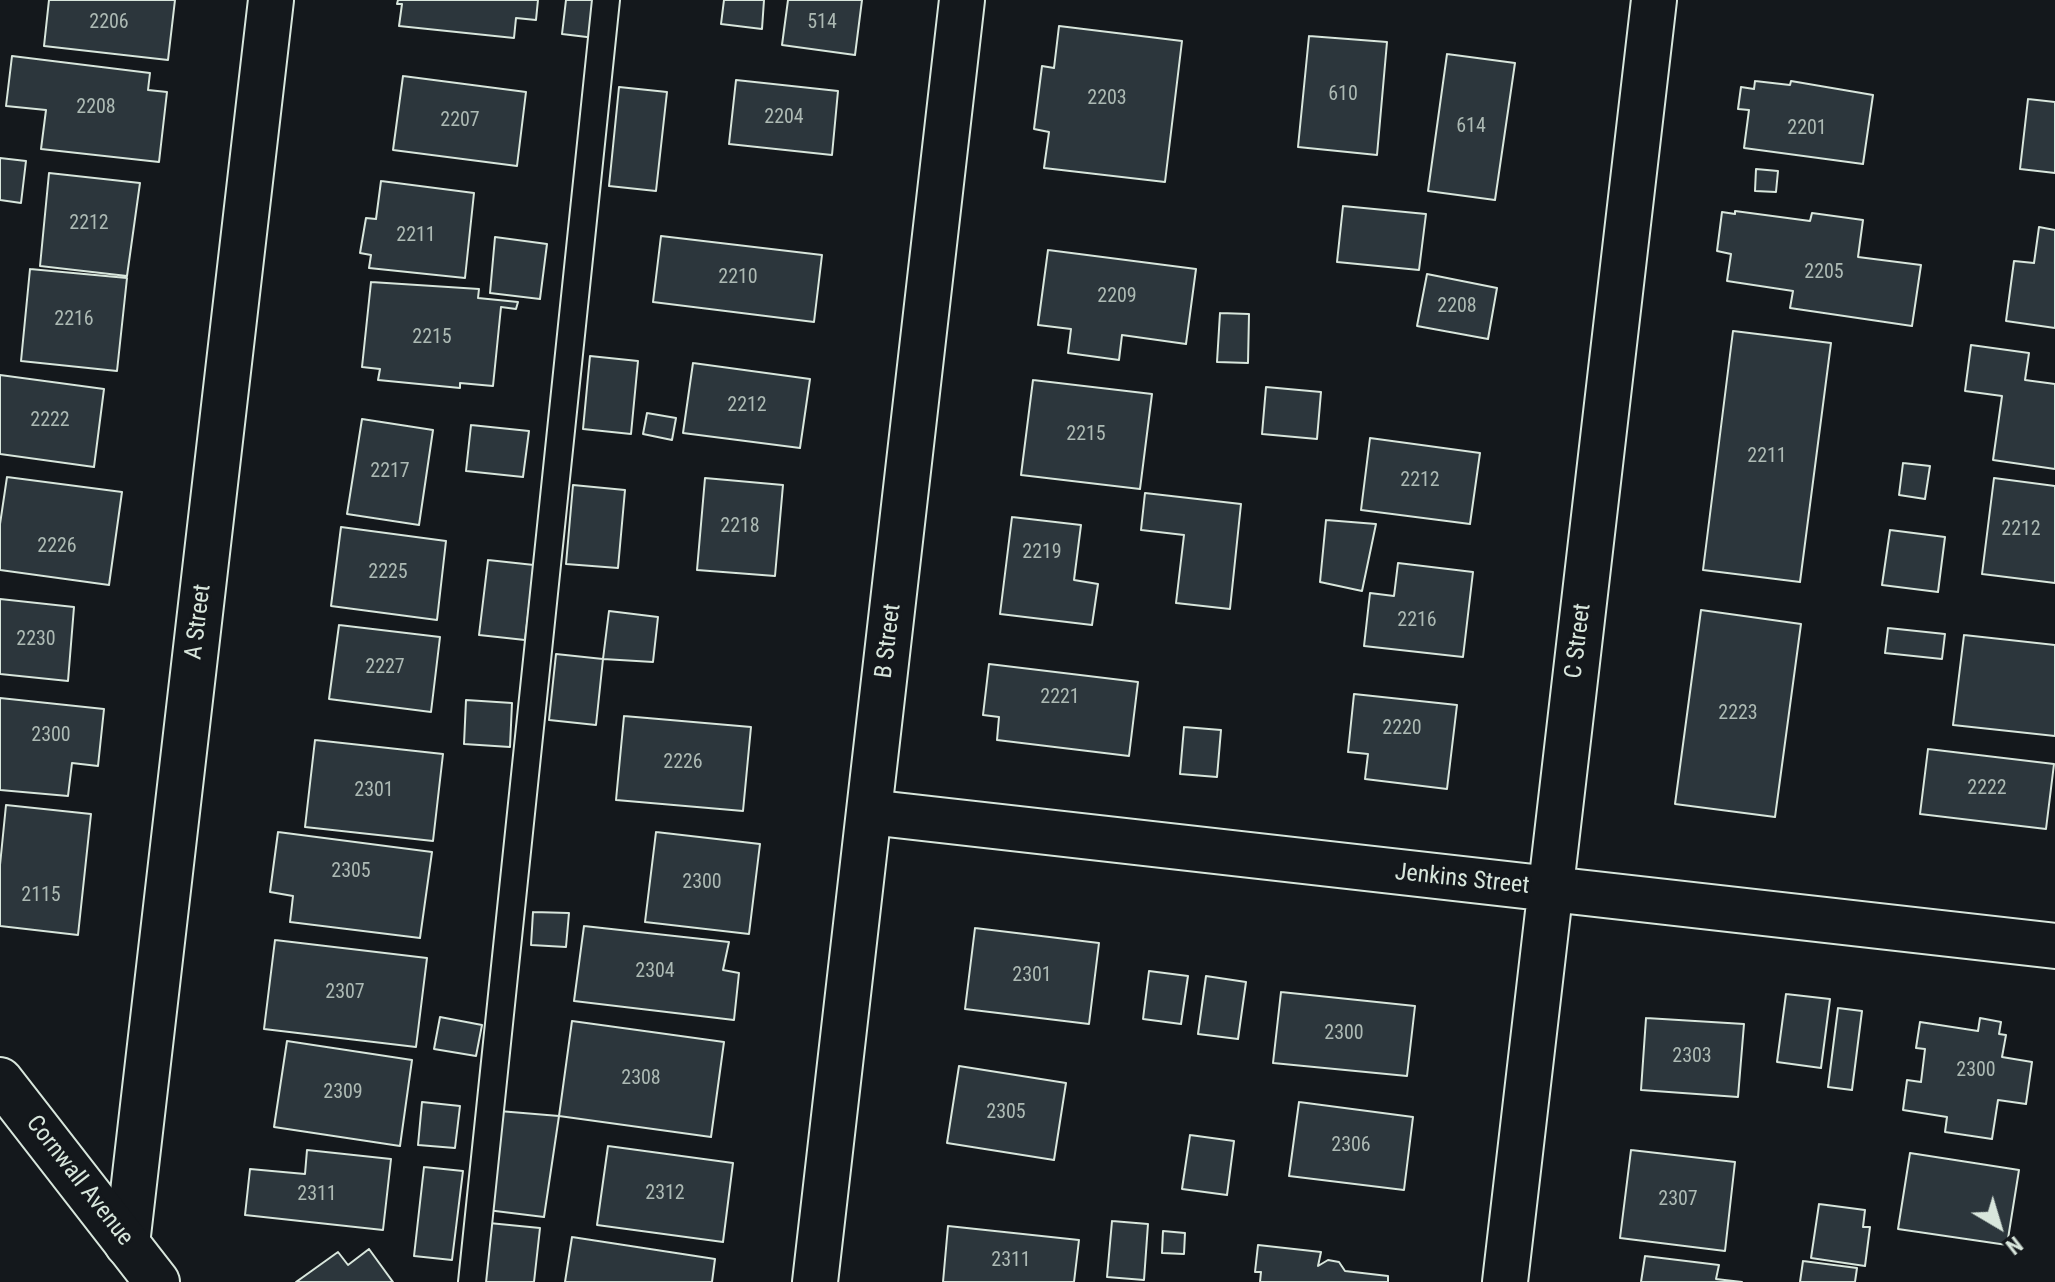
<!DOCTYPE html>
<style>
body{margin:0}
#map{position:relative;width:2055px;height:1282px;overflow:hidden;background:#14181c;font-family:"Roboto Condensed",sans-serif}
canvas{display:block}
.north{position:absolute;left:1959px;top:1186px;width:80px;height:80px;-webkit-text-stroke:6px #14181c;paint-order:stroke;rotate:142deg;font-size:22px;font-weight:700;line-height:32px;text-align:center;color:#d8e6dc}
.north::after{content:'';display:block;margin:auto;width:28px;height:36px;background:#d8e6dc;clip-path:polygon(50% 0,100% 100%,50% 72%,0 100%)}
</style>
<div id="map">
<canvas width="2055" height="1282"></canvas>
<div class="north">N</div>
</div>
<script>
const ctx = document.querySelector('canvas').getContext('2d');
ctx.lineJoin = 'round';
function fill(path, color) {
  ctx.fillStyle = color;
  ctx.fill(path, 'evenodd');
}
function shape(rows) {
  const path = new Path2D();
  for (const r of rows) {
    path.moveTo(r[0], r[1]);
    for (let i = 2; i < r.length; i += 2) path.lineTo(r[i], r[i + 1]);
  }
  return path;
}
function stroke(path, color, width, dash) {
  ctx.strokeStyle = color;
  ctx.lineWidth = width;
  ctx.lineCap = dash ? 'butt' : 'round';
  ctx.setLineDash(dash || []);
  ctx.stroke(path);
}
function label(font, color, halo, rows, align = 'center') {
  ctx.font = font + ' "Roboto Condensed",sans-serif';
  ctx.lineWidth = 6;
  ctx.setLineDash([]);
  ctx.textBaseline = 'middle';
  ctx.strokeStyle = halo;
  ctx.fillStyle = color;
  for (const [text, x, y, turn = 0] of rows) {
    ctx.save();
    ctx.translate(x, y);
    ctx.rotate((+turn || 0) * Math.PI / 180);
    ctx.textAlign = isNaN(turn) ? turn : align;
    if (halo) ctx.strokeText(text, 0, 0);
    ctx.fillText(text, 0, 0);
    ctx.restore();
  }
}
const building = shape([
 [49,0,175,0,168,60,44,46,49,0],
 [398,0,538,0,536,20,516,18,514,38,399,26,402,4,397,4,398,0],
 [566,0,601,0,595,38,562,34,566,0],
 [724,0,764,0,762,29,721,24,724,0],
 [788,0,862,0,855,55,782,45,788,0],
 [1059,26,1182,41,1165,182,1044,168,1049,132,1034,129,1042,66,1054,68,1059,26],
 [1309,36,1387,42,1377,155,1298,147,1309,36],
 [1447,54,1515,63,1495,200,1428,191,1447,54],
 [12,56,150,73,148,90,167,92,159,162,41,149,46,110,6,106,12,56],
 [403,76,526,92,517,166,393,150,403,76],
 [736,80,838,91,832,155,729,144,736,80],
 [1755,81,1790,85,1791,81,1873,95,1863,164,1744,148,1749,110,1738,109,1741,87,1754,89,1755,81],
 [619,87,667,92,656,191,609,186,619,87],
 [2028,99,2055,102,2055,173,2020,169,2028,99],
 [0,158,26,161,21,203,0,200,0,158],
 [1756,169,1778,171,1776,192,1755,191,1756,169],
 [49,173,140,183,127,276,40,266,49,173],
 [381,181,474,193,465,278,369,268,371,255,360,253,366,218,376,219,381,181],
 [1343,206,1426,214,1419,270,1337,262,1343,206],
 [1735,211,1810,221,1812,213,1863,220,1858,257,1921,265,1912,326,1790,308,1793,291,1727,281,1731,254,1717,251,1722,212,1735,214,1735,211],
 [2039,227,2055,230,2055,328,2006,321,2014,261,2034,263,2039,227],
 [661,236,822,255,814,322,653,302,661,236],
 [495,237,547,244,540,299,490,293,495,237],
 [1048,250,1196,269,1186,344,1122,335,1119,360,1068,353,1071,329,1038,325,1048,250],
 [30,269,127,278,117,371,21,361,30,269],
 [1427,274,1497,288,1488,339,1417,326,1427,274],
 [371,282,479,289,478,298,518,302,516,309,501,307,493,386,460,383,460,388,378,380,380,369,362,367,371,282],
 [1220,313,1249,314,1248,363,1217,362,1220,313],
 [1733,331,1831,343,1800,582,1703,570,1733,331],
 [1971,345,2029,353,2025,380,2055,384,2055,469,1993,460,2002,396,1965,391,1971,345],
 [590,356,638,361,631,434,583,429,590,356],
 [693,363,810,379,800,448,683,433,693,363],
 [0,375,104,389,94,467,0,454,0,375],
 [1033,380,1152,394,1140,489,1021,475,1033,380],
 [1266,387,1321,392,1317,439,1262,434,1266,387],
 [647,413,676,418,672,440,643,434,647,413],
 [362,419,433,430,419,525,347,514,362,419],
 [471,425,529,431,523,477,466,471,471,425],
 [1370,438,1480,453,1470,524,1361,510,1370,438],
 [1903,463,1930,466,1925,499,1899,495,1903,463],
 [7,477,122,492,109,585,0,570,0,524,7,477],
 [705,478,783,485,775,576,697,570,705,478],
 [1994,478,2055,486,2055,583,1982,574,1994,478],
 [573,485,625,490,618,568,566,564,573,485],
 [1145,493,1241,504,1230,609,1176,603,1184,535,1141,530,1145,493],
 [1012,517,1081,525,1074,580,1098,584,1092,625,1000,614,1012,517],
 [1326,520,1376,524,1362,591,1320,582,1326,520],
 [341,527,446,541,437,620,331,606,341,527],
 [1890,530,1945,537,1938,592,1882,585,1890,530],
 [488,560,534,565,525,640,479,635,488,560],
 [1398,563,1473,572,1463,657,1364,646,1370,593,1394,596,1398,563],
 [0,599,74,607,68,681,0,674,0,599],
 [1701,610,1801,624,1775,817,1675,804,1701,610],
 [609,611,658,617,653,662,603,659,609,611],
 [339,625,440,637,431,712,329,699,339,625],
 [1888,628,1945,634,1942,659,1885,653,1888,628],
 [1964,635,2055,645,2055,736,1953,725,1964,635],
 [556,654,603,659,596,725,549,720,556,654],
 [989,664,1138,682,1129,756,997,740,999,717,983,715,989,664],
 [1354,694,1457,705,1447,789,1365,779,1368,754,1348,752,1354,694],
 [0,698,104,709,98,766,72,763,68,796,0,790,0,698],
 [466,700,512,703,510,747,464,744,466,700],
 [624,716,751,727,743,811,616,800,624,716],
 [1184,727,1221,730,1217,777,1180,774,1184,727],
 [315,740,443,754,433,841,305,827,315,740],
 [1928,749,2054,764,2046,829,1920,814,1928,749],
 [6,805,91,814,78,935,0,926,0,865,6,805],
 [278,832,432,852,420,938,290,922,293,896,270,892,278,832],
 [656,832,760,844,749,934,645,922,656,832],
 [533,912,569,913,566,947,531,945,533,912],
 [584,926,729,942,723,970,739,973,734,1020,574,1001,584,926],
 [975,928,1099,943,1089,1024,965,1009,975,928],
 [275,940,427,958,416,1047,264,1029,275,940],
 [1149,971,1188,976,1181,1024,1143,1019,1149,971],
 [1206,976,1246,982,1238,1039,1198,1034,1206,976],
 [1281,992,1415,1006,1407,1076,1273,1063,1281,992],
 [1786,994,1830,999,1821,1068,1777,1062,1786,994],
 [1838,1008,1862,1011,1852,1090,1828,1087,1838,1008],
 [440,1017,482,1025,476,1056,434,1049,440,1017],
 [1646,1018,1744,1024,1738,1097,1641,1090,1646,1018],
 [1980,1018,2001,1022,1999,1034,2006,1035,2002,1057,2032,1062,2026,1104,1998,1100,1992,1139,1945,1132,1947,1117,1903,1110,1907,1080,1921,1082,1925,1049,1916,1048,1920,1022,1978,1031,1980,1018],
 [572,1021,724,1042,711,1137,559,1116,572,1021],
 [287,1041,412,1060,400,1146,274,1127,287,1041],
 [959,1066,1066,1083,1054,1160,947,1143,959,1066],
 [422,1102,460,1106,455,1148,418,1145,422,1102],
 [1299,1102,1413,1117,1404,1190,1289,1176,1299,1102],
 [499,1111,559,1116,544,1217,487,1210,499,1111],
 [1190,1135,1234,1141,1227,1195,1182,1189,1190,1135],
 [608,1146,733,1163,723,1242,597,1225,608,1146],
 [307,1150,391,1159,383,1230,245,1215,250,1169,305,1174,307,1150],
 [1631,1150,1735,1162,1725,1251,1620,1238,1631,1150],
 [1910,1153,2019,1170,2007,1245,1898,1229,1910,1153],
 [424,1167,463,1171,452,1260,414,1256,424,1167],
 [1819,1204,1865,1210,1863,1227,1870,1227,1865,1266,1811,1258,1819,1204],
 [1112,1221,1148,1224,1144,1280,1107,1277,1112,1221],
 [489,1223,540,1228,534,1282,482,1282,489,1223],
 [948,1226,1079,1240,1074,1282,943,1282,948,1226],
 [1163,1231,1185,1233,1184,1254,1162,1253,1163,1231],
 [572,1237,715,1259,712,1282,565,1282,572,1237],
 [1258,1245,1321,1252,1318,1266,1328,1260,1339,1262,1345,1271,1388,1276,1388,1282,1260,1282,1261,1272,1255,1272,1258,1245],
 [369,1249,393,1282,296,1282,338,1252,348,1265,369,1249],
 [1645,1256,1719,1265,1716,1279,1742,1282,1641,1282,1645,1256],
 [1803,1261,1857,1268,1855,1282,1800,1282,1803,1261]
]);
fill(building, '#2c363c');
stroke(building, '#d8e6dc', 2);
const lane = shape([
 [472,1282,606,0]
]);
const street = shape([
 [869,812,2055,946],
 [127,1244,271,0],
 [815,1282,962,0],
 [1505,1282,1654,0]
]);
const secondary = shape([
 [0,1080,157,1282]
]);
stroke(lane, '#d8e6dc', 30);
stroke(street, '#d8e6dc', 48);
stroke(secondary, '#d8e6dc', 48);
stroke(lane, '#14181c', 26);
stroke(street, '#14181c', 44);
stroke(secondary, '#14181c', 44);
label('20px', '#adbab4', null, [
 ["2206",109,23],
 ["514",822,23],
 ["610",1343,95],
 ["2203",1107,99],
 ["2208",96,108],
 ["2204",784,118],
 ["2207",460,121],
 ["614",1471,127],
 ["2201",1807,129],
 ["2212",89,224],
 ["2211",416,236],
 ["2205",1824,273],
 ["2210",738,278],
 ["2209",1117,297],
 ["2208",1457,307],
 ["2216",74,320],
 ["2215",432,338],
 ["2212",747,406],
 ["2222",50,421],
 ["2215",1086,435],
 ["2211",1767,457],
 ["2217",390,472],
 ["2212",1420,481],
 ["2218",740,527],
 ["2212",2021,530],
 ["2226",57,547],
 ["2219",1042,553],
 ["2225",388,573],
 ["2216",1417,621],
 ["2230",36,640],
 ["2227",385,668],
 ["2221",1060,698],
 ["2223",1738,714],
 ["2220",1402,729],
 ["2300",51,736],
 ["2226",683,763],
 ["2222",1987,789],
 ["2301",374,791],
 ["2305",351,872],
 ["2300",702,883],
 ["2115",41,896],
 ["2304",655,972],
 ["2301",1032,976],
 ["2307",345,993],
 ["2300",1344,1034],
 ["2303",1692,1057],
 ["2300",1976,1071],
 ["2308",641,1079],
 ["2309",343,1093],
 ["2305",1006,1113],
 ["2306",1351,1146],
 ["2312",665,1194],
 ["2311",317,1195],
 ["2307",1678,1200],
 ["2311",1011,1261]
]);
label('24px', '#d8e6dc', '#14181c', [
 ["A Street",199,622,-83],
 ["B Street",889,641,-83],
 ["C Street",1579,641,-83],
 ["Jenkins Street",1462,880,6],
 ["Cornwall Avenue",79,1181,52]
]);
</script>
